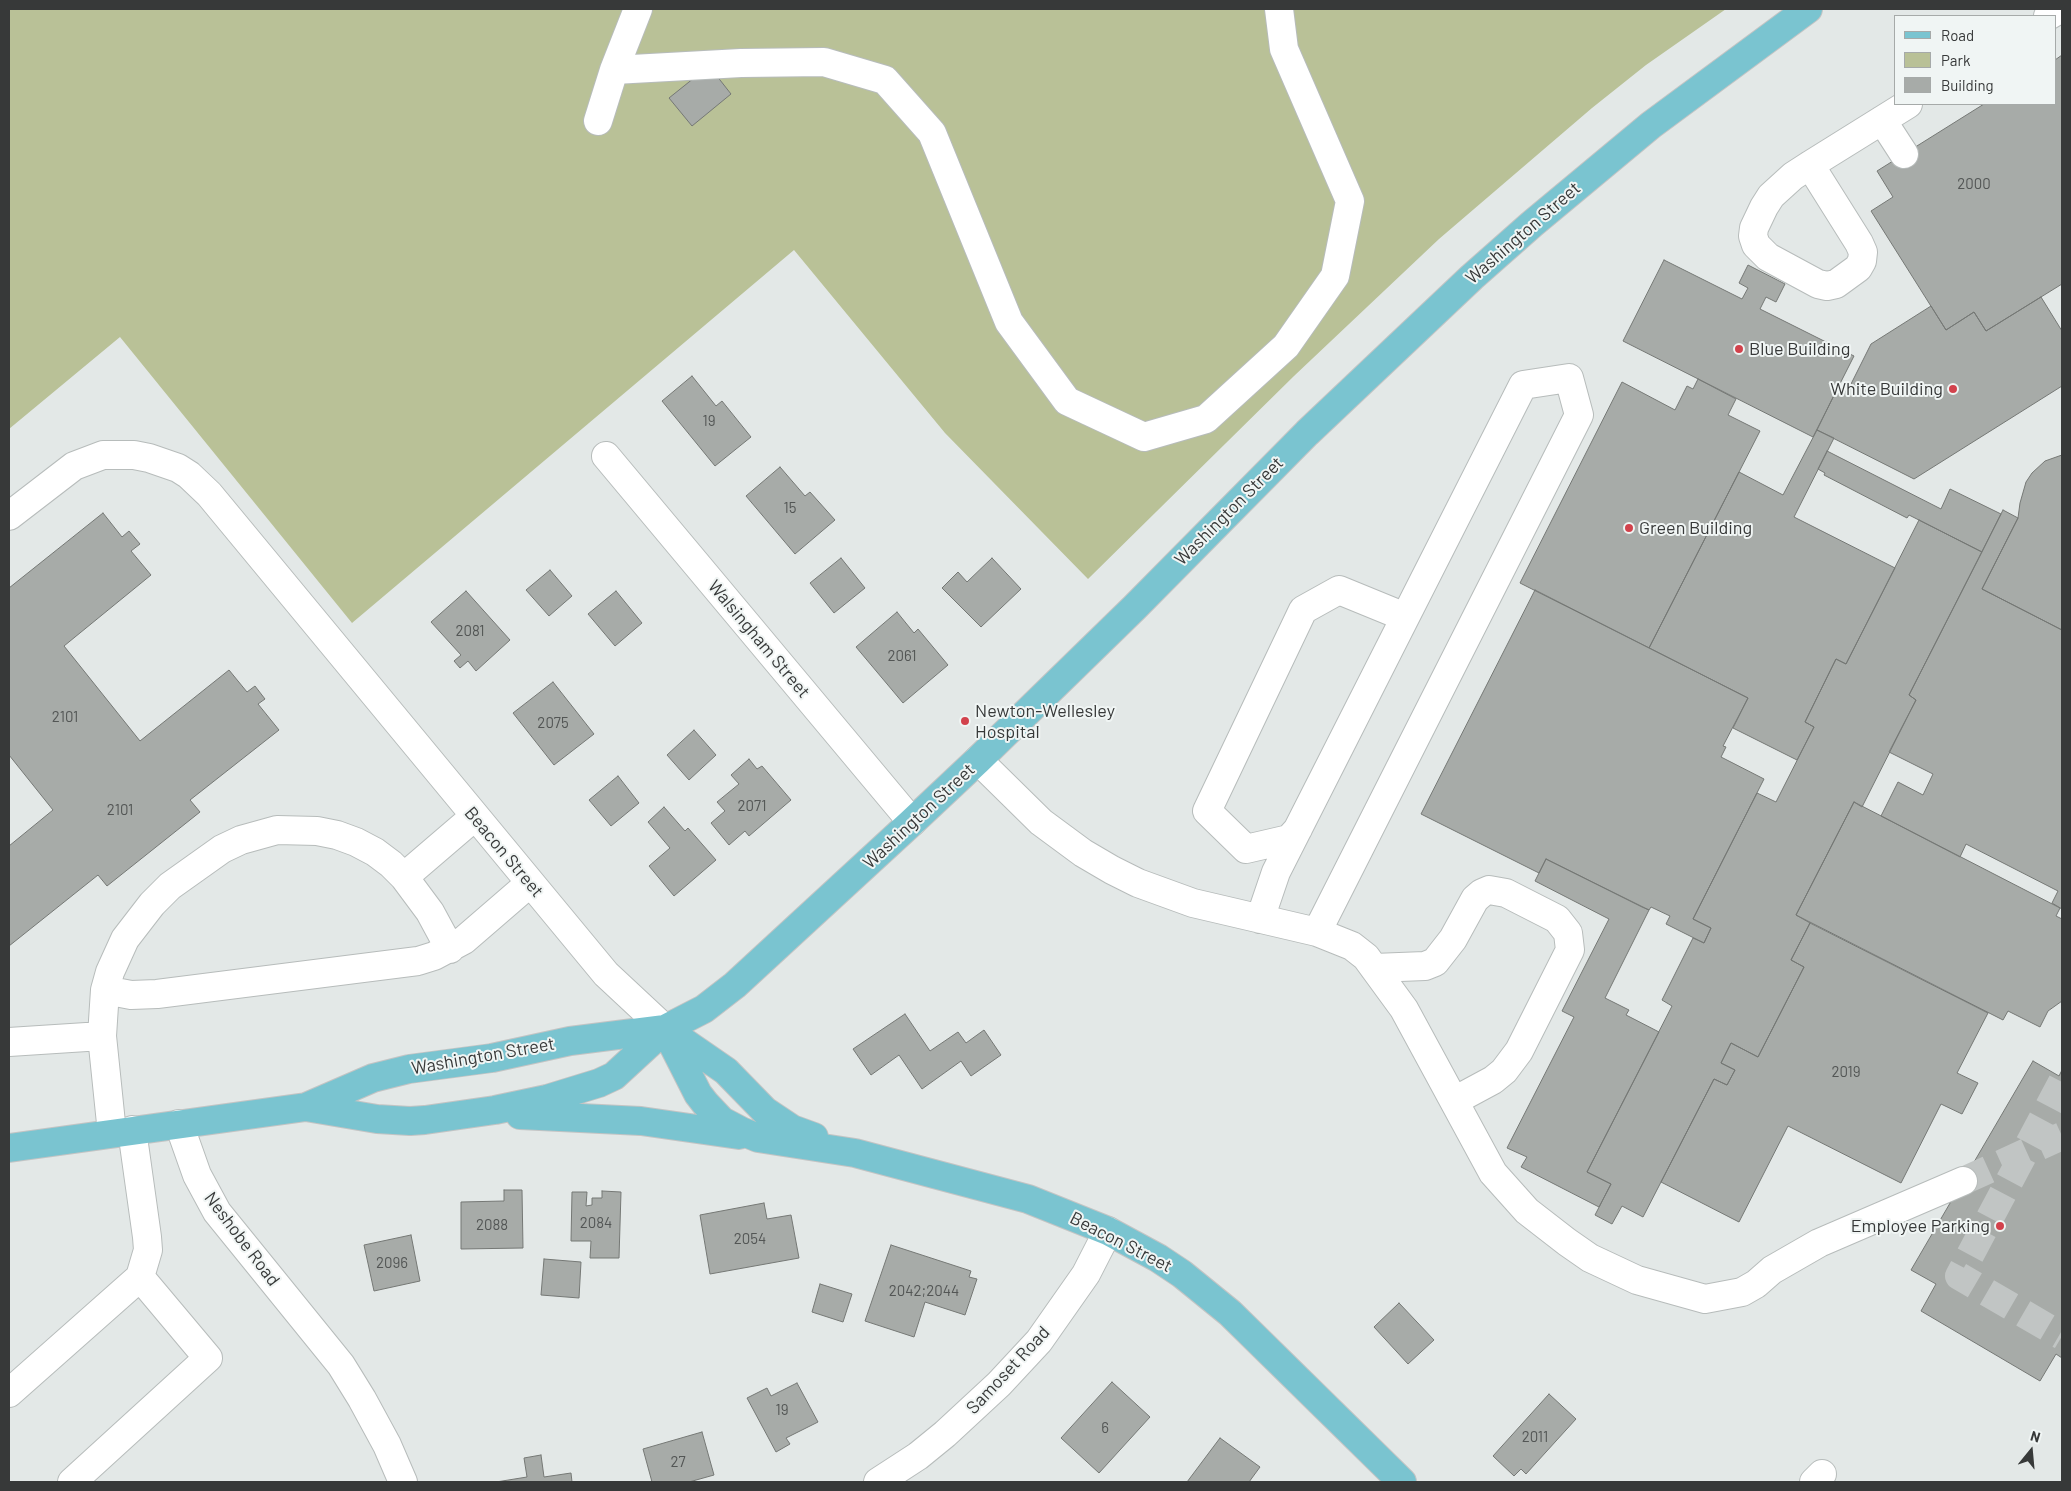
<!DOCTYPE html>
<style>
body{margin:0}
#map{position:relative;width:2071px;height:1491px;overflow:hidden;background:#e3e8e7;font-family:Barlow,sans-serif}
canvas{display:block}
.frame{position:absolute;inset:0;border:10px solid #373939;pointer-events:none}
.legend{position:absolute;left:1894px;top:15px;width:162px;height:90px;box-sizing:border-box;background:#f0f5f4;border:1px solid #a6aaa9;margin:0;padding:6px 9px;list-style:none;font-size:15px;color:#373939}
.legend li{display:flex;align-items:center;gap:10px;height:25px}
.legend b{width:25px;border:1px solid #a6aaa9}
.north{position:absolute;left:2006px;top:1426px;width:50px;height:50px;-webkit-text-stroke:4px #f0f5f4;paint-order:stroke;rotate:17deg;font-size:14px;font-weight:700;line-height:20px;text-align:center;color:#373939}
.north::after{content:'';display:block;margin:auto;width:18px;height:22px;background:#373939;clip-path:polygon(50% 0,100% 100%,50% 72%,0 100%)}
</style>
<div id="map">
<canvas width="2071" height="1491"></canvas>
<div class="frame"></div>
<ul class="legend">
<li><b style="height:6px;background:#7ac4d0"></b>Road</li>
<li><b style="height:14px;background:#b9c197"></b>Park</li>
<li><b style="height:14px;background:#a7aba8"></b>Building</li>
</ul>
<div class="north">N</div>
</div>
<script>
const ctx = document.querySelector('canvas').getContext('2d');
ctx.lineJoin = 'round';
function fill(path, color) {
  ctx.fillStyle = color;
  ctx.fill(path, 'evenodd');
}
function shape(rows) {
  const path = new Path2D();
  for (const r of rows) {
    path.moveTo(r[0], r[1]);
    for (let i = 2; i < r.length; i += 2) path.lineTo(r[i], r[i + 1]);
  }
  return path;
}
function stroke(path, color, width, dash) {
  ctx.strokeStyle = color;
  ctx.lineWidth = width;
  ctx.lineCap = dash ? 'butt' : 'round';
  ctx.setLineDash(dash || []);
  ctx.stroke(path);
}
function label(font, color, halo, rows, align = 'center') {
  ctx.font = font + ' Barlow,sans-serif';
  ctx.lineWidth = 4;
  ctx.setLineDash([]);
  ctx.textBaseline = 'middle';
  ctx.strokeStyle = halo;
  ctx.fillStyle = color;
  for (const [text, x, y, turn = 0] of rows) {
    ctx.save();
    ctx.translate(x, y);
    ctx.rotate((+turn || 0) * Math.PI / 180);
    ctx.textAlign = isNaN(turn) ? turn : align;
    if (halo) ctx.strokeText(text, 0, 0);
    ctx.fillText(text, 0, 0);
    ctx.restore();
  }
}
fill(shape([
 [9,9,1726,9,1646,65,1592,108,1439,239,1294,376,1088,579,945,433,794,250,352,623,120,337,9,429]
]), '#b9c197');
const building = shape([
 [2062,55,2062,284,1986,331,1974,312,1946,330,1871,211,1893,197,1877,171,1984,104,2055,104,2055,60,2062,55],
 [709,66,731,94,692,126,669,98,709,66],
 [1664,260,1742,299,1748,288,1739,283,1748,265,1785,284,1776,302,1766,297,1760,309,1854,356,1813,437,1623,341,1664,260],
 [2041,297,2062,331,2062,386,1914,479,1817,430,1838,387,1847,392,1871,344,1931,306,1946,330,1974,312,1986,331,2041,297],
 [692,376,716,406,722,401,751,437,715,466,662,401,692,376],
 [1698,379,1736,399,1728,415,1760,431,1649,648,1520,583,1622,382,1675,410,1687,386,1693,389,1698,379],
 [1817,430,1834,438,1794,517,1895,568,1846,664,1836,659,1805,722,1814,727,1797,760,1733,728,1748,698,1649,648,1739,472,1783,495,1817,430],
 [1827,451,1941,509,1950,489,2001,514,1982,552,1909,515,1907,518,1824,475,1825,473,1818,469,1827,451],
 [2062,455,2062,630,1982,589,2018,518,2020,503,2026,482,2032,473,2045,461,2062,455],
 [780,467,805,496,810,492,835,520,795,554,746,496,780,467],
 [2003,510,2018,518,1982,589,2062,630,2062,909,2052,903,2058,891,1966,844,1960,857,1881,816,1898,782,1923,795,1933,774,1889,752,1916,700,1909,695,2003,510],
 [103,513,122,537,129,531,140,544,131,551,151,575,64,646,140,741,229,670,247,692,255,686,265,699,258,704,279,730,190,800,200,812,107,886,98,875,9,946,9,846,53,810,9,755,9,588,103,513],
 [1919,520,1982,552,1909,695,1916,700,1862,807,1854,802,1796,915,1810,923,1791,960,1804,967,1758,1057,1731,1043,1721,1063,1735,1070,1727,1085,1714,1079,1643,1217,1622,1206,1612,1224,1595,1215,1611,1184,1587,1172,1672,1006,1662,1000,1693,938,1704,943,1711,928,1693,919,1757,793,1776,802,1814,727,1805,722,1836,659,1846,664,1919,520],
 [841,558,865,588,834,613,810,583,841,558],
 [992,558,1021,589,981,627,942,588,958,572,967,582,992,558],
 [550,570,572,596,549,616,526,590,550,570],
 [1535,590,1748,698,1723,746,1726,747,1721,757,1764,779,1693,919,1711,928,1704,943,1666,924,1670,916,1651,907,1649,910,1642,907,1546,859,1539,873,1421,814,1535,590],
 [466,591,510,640,476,671,468,661,460,668,454,661,461,655,431,622,466,591],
 [616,591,642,623,615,646,588,614,616,591],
 [897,612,914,633,918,629,948,665,903,703,856,647,897,612],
 [553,682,594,734,554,765,513,713,553,682],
 [694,730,716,755,689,780,667,755,694,730],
 [749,759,757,769,762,766,791,800,749,836,745,831,729,845,711,823,725,811,717,802,739,784,731,775,749,759],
 [618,776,639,803,611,826,589,800,618,776],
 [1854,802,2060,908,2056,916,2062,919,2062,1001,2048,1011,2040,1027,2008,1011,2003,1020,1796,915,1854,802],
 [664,807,685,831,688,828,716,860,674,896,649,866,670,848,648,822,664,807],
 [1546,859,1649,910,1605,998,1629,1010,1626,1015,1659,1032,1587,1172,1611,1184,1599,1207,1521,1167,1527,1157,1507,1148,1574,1017,1562,1011,1609,919,1535,881,1546,859],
 [1810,923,1988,1013,1957,1073,1978,1083,1962,1114,1941,1104,1901,1183,1788,1126,1739,1222,1661,1182,1714,1079,1727,1085,1735,1070,1721,1063,1731,1043,1758,1057,1804,967,1791,960,1810,923],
 [905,1014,930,1051,958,1032,966,1043,984,1030,1001,1055,971,1076,961,1061,922,1089,899,1055,871,1075,853,1049,905,1014],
 [2033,1061,2059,1076,2062,1070,2062,1358,2056,1354,2040,1381,1921,1311,1936,1284,1911,1270,2033,1061],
 [504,1190,522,1190,523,1248,461,1249,461,1202,504,1201,504,1190],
 [602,1191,621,1192,619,1258,590,1258,591,1241,571,1241,572,1192,587,1192,586,1206,592,1205,592,1198,602,1198,602,1191],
 [764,1203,767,1219,791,1215,799,1258,710,1274,700,1215,764,1203],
 [411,1235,420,1281,374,1291,364,1245,411,1235],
 [891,1245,971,1271,969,1277,977,1279,965,1315,925,1302,914,1337,865,1321,891,1245],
 [544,1259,581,1262,579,1298,541,1295,544,1259],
 [820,1284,852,1294,843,1322,812,1312,820,1284],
 [1399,1303,1434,1340,1408,1364,1374,1327,1399,1303],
 [1112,1382,1150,1417,1099,1473,1061,1438,1112,1382],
 [797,1383,818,1422,786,1438,790,1444,776,1452,747,1398,767,1388,771,1396,797,1383],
 [1549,1394,1576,1419,1526,1474,1521,1469,1514,1476,1493,1456,1549,1394],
 [702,1432,714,1475,689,1482,652,1482,643,1449,702,1432],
 [1220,1438,1260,1467,1249,1482,1187,1482,1220,1438],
 [541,1455,544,1477,571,1473,572,1482,496,1482,527,1477,524,1458,541,1455]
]);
fill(building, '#a7aba8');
stroke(building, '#757875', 1);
stroke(shape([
 [2062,1082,1959,1276,2062,1336],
 [1963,1181,2062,1136]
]), '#c1c5c4', 28, [28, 14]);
const minor = shape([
 [2048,16,2060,9],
 [614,70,741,63,824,62,885,80,932,133,1009,322,1067,401,1144,437,1206,419,1286,346,1335,276,1350,201,1284,49,1279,9],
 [1882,120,1904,154],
 [598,121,614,70,638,9],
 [1810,165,1859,243,1863,252,1862,261,1858,268,1836,284,1827,286,1818,284,1768,257,1756,245,1753,236,1754,228,1764,207,1771,196,1793,176,1810,165,1908,104],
 [606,456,912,822],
 [9,516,74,466,103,455,134,455,149,458,178,468,189,475,209,494,606,974,665,1029],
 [978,760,1041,822,1083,853,1112,870,1138,883,1193,903,1317,932,1352,946,1366,957,1404,1009,1493,1173,1527,1211,1567,1242,1590,1258,1637,1280,1705,1299,1742,1292,1756,1284,1772,1270,1819,1243,1963,1181],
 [1298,829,1289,839,1246,849,1207,811,1303,610,1339,590,1405,617],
 [404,877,474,817],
 [1260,919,1276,872,1523,385,1569,378,1579,415,1317,932],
 [1374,968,1425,966,1435,962,1453,939,1475,899,1482,893,1489,890,1506,893,1557,919,1568,933,1570,950,1519,1051,1504,1071,1493,1080,1454,1101],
 [105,990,131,995,157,994,418,961,434,956,464,940,530,883],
 [9,1042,102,1036],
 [179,1124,197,1175,217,1212,341,1365,362,1399,387,1445,403,1482],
 [112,1133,102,1036,105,990,110,972,125,939,152,904,170,886,222,849,241,840,277,830,317,831,337,835,356,842,375,852,391,864,404,877,430,912,450,949],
 [9,1393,140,1277,148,1250,147,1237,132,1130],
 [72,1482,208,1358,140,1277],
 [878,1482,918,1456,945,1434,999,1384,1039,1341,1086,1274,1108,1231],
 [1814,1482,1822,1474]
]);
const major = shape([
 [665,1029,698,1094,705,1103,722,1121,741,1131,758,1138,855,1153,1028,1199,1108,1231,1158,1258,1182,1274,1230,1313,1402,1482],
 [668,1031,726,1071,765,1111,792,1129,814,1137],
 [306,1107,377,1119,410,1121,425,1120,495,1110,547,1099,599,1083,614,1076,665,1029,704,1009,735,985,912,822,978,760,1135,607,1307,433,1472,277,1532,224,1651,125,1808,9],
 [520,1115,641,1121,739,1135],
 [9,1148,306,1107,373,1078,409,1069,492,1058,570,1041,665,1029]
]);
stroke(minor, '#b7bcbb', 30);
stroke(major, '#c3c4c4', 30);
stroke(minor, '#fff', 28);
stroke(major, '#7ac4d0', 28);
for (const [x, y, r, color] of [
 [1739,349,5,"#d2424c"],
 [1953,389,5,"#d2424c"],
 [1629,528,5,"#d2424c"],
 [965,721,5,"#d2424c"],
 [2000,1226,5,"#d2424c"]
]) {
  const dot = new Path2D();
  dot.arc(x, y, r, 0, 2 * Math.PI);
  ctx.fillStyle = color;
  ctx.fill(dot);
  stroke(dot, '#f0f5f4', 2);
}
label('15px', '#535655', null, [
 ["2000",1974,184],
 ["19",709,421],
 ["15",790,508],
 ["2081",470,631],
 ["2061",902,656],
 ["2101",65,717],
 ["2075",553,723],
 ["2071",752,806],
 ["2101",120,810],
 ["2019",1846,1072],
 ["2084",596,1223],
 ["2088",492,1225],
 ["2054",750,1239],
 ["2096",392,1263],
 ["2042;2044",924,1291],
 ["19",782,1410],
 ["6",1105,1428],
 ["2011",1535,1437],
 ["27",678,1462]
]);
label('18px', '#373939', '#f0f5f4', [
 ["Washington Street",1523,233,-41],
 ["Washington Street",1229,511,-45],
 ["Walsingham Street",759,639,50],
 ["Washington Street",919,816,-43],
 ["Beacon Street",504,852,50],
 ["Washington Street",483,1056,-10],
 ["Neshobe Road",242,1239,53],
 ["Beacon Street",1121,1242,27],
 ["Samoset Road",1008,1370,-47]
]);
label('18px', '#373939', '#f0f5f4', [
 ["Blue Building",1749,349],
 ["White Building",1943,389,"right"],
 ["Green Building",1639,528],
 ["Newton-Wellesley",975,711],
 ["Hospital",975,732],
 ["Employee Parking",1990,1226,"right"]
], 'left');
</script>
